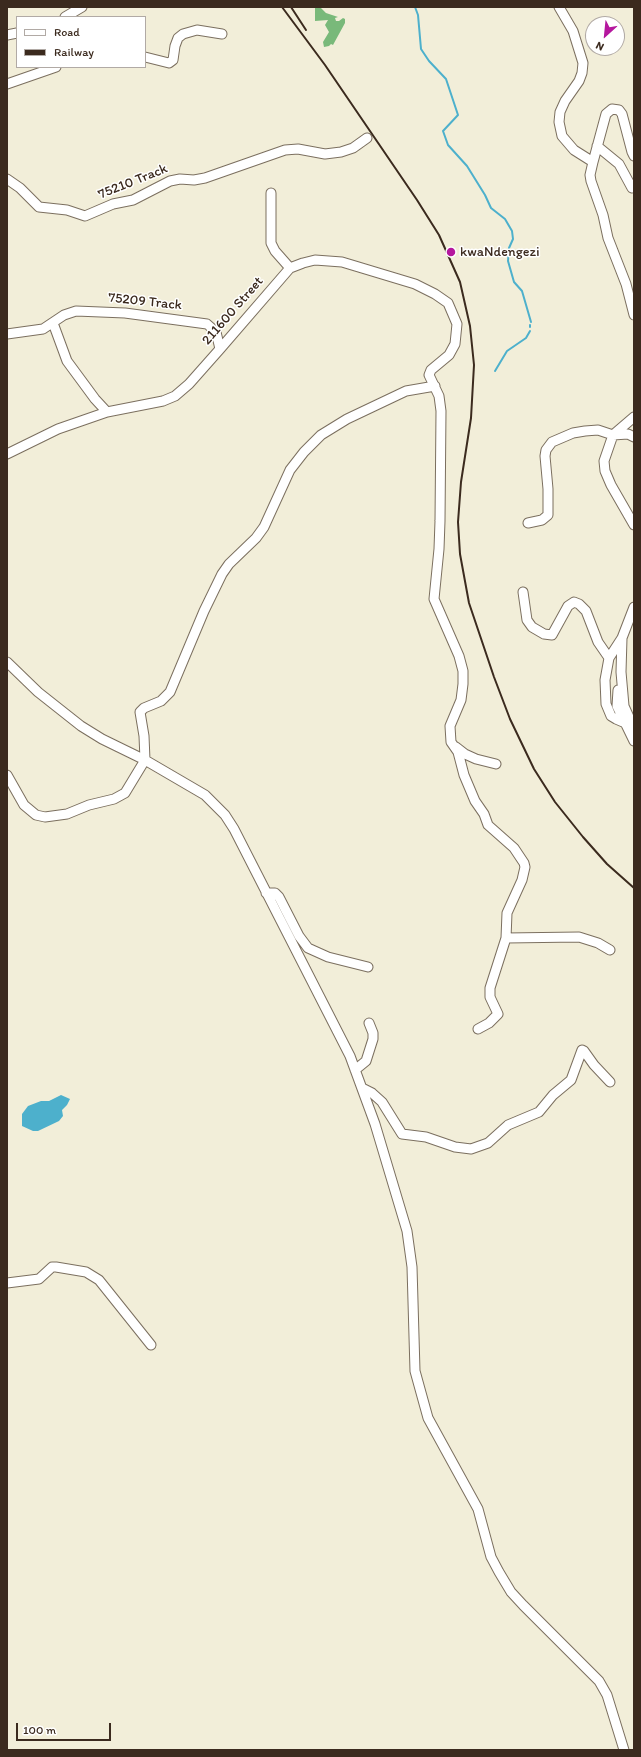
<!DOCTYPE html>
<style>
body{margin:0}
#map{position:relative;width:641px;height:1757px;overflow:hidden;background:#f2eed9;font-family:Itim,sans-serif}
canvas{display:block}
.frame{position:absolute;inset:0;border:8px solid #3b2a1e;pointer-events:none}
.legend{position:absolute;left:16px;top:16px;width:130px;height:52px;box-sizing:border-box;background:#fff;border:1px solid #b1aaa5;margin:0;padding:5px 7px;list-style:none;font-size:12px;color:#3b2a1e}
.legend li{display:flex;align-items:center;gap:8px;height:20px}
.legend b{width:20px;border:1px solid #b1aaa5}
.north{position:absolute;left:585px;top:16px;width:40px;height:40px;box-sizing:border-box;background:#fff;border:1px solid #b1aaa5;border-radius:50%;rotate:207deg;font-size:11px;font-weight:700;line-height:16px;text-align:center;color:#3b2a1e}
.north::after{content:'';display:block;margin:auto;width:14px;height:18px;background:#b5179e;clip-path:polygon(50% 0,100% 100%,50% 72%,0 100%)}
.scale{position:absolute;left:16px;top:1723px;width:95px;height:18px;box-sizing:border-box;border:2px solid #3b2a1e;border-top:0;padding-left:5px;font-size:12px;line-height:14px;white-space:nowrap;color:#3b2a1e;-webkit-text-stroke:3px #fff;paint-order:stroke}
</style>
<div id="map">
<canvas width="641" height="1757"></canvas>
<div class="frame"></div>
<ul class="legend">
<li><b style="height:5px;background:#fff"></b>Road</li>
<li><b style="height:5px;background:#3b2a1e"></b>Railway</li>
</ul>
<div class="north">N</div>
<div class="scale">100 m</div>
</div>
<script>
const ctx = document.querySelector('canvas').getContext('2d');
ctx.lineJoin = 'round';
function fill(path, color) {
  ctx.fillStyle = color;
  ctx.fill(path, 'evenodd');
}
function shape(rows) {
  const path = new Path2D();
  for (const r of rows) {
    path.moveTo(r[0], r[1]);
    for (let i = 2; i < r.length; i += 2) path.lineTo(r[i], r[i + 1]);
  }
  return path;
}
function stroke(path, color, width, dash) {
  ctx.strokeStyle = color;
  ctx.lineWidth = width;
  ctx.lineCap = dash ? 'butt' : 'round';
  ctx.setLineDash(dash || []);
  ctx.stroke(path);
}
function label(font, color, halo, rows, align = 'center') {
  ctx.font = font + ' Itim,sans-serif';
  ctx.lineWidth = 3;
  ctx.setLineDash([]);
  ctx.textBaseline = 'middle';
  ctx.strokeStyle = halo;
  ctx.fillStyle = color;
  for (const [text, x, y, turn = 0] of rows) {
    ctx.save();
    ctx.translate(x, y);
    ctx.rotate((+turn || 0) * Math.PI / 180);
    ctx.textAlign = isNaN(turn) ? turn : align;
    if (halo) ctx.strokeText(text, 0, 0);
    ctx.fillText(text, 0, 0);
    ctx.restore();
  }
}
fill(shape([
 [315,7,320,7,326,13,338,17,335,18,336,21,339,21,343,18,345,19,345,23,333,45,331,44,329,46,324,47,323,42,329,32,325,25,328,20,315,21]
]), '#79b97a');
fill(shape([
 [61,1095,70,1099,67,1105,62,1110,63,1116,59,1121,38,1131,33,1131,22,1126,22,1114,28,1106,41,1101,49,1101]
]), '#4db0cc');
stroke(shape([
 [415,7,418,15,421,49,429,61,446,79,458,115,443,131,448,145,467,166,485,195,491,208,505,219,512,231,513,239,509,248,508,261,514,282,522,291,531,322],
 [530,325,530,327],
 [495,371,507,351,526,338,530,331]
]), '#4db0cc', 2);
const minor = shape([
 [559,7,573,31,583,63,582,73,579,81,565,101,560,112,559,122,562,136,574,150,593,162,590,175,591,181,603,215,608,238,626,284,634,315],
 [65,17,82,7],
 [7,35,17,33],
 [145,57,169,63,173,60,175,46,178,38,183,34,197,30,222,34],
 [7,84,56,67],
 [597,146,619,164,632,188],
 [593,162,606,114,612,109,619,110,622,114,632,152,634,156],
 [7,179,20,188,39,207,67,210,85,216,113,204,133,200,170,181,180,179,194,180,205,178,285,150,298,149,325,154,341,152,353,148,367,138],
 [271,193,271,243,275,251,290,268],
 [53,323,67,361,95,399,107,412],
 [7,334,43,329,64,315,76,311,125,313,207,324,216,332,220,349],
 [634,417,613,435,604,461,605,471,611,485,634,525],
 [7,454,58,429,107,412,163,401,175,396,189,384,220,349,290,268,303,263,315,260,342,262,415,284,435,294,448,303,457,324,455,344,449,355,431,370,429,375,439,396,441,411,440,521,439,549,434,599,459,656,463,671,463,684,461,700,450,726,451,742,458,752,464,775,475,801,484,814,488,825,514,848,524,863,525,867,522,880,507,913,506,938,579,937,598,943,610,950],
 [528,523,542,520,548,515,548,489,545,456,546,450,552,442,573,433,585,431,598,430,613,435,628,434,634,437],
 [523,592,527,620,532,627,544,634,552,635,568,606,574,602,579,604,586,611,598,642,609,658],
 [634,607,622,638,621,672,624,706,634,728],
 [622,638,609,658,605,680,606,704,611,716,616,719,623,722],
 [7,662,38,692,81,726,102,739,145,760,205,795,225,815,234,829,350,1056,375,1124,407,1231,412,1267,415,1371,428,1418,478,1509,491,1557,499,1572,511,1592,523,1605,599,1681,607,1695,624,1750],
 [618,690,617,706,634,741],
 [456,747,465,754,476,759,496,764],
 [7,775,24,805,36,815,45,817,67,814,89,805,114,799,125,793,145,760,144,736,140,712,144,708,161,701,170,692,204,611,222,574,229,564,256,538,264,527,290,470,304,452,321,435,347,419,406,391,435,386],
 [266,893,275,893,279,897,299,936,308,948,328,957,368,967],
 [478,1029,489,1023,498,1014,490,997,490,988,506,938],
 [355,1070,366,1061,373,1039,373,1033,369,1023],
 [362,1088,372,1093,382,1102,402,1134,426,1137,455,1147,471,1149,488,1143,508,1125,539,1112,553,1095,571,1080,582,1050,584,1051,594,1065,610,1082],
 [7,1283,39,1279,52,1267,56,1267,86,1272,99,1280,151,1345]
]);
stroke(minor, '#7b6f5f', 11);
stroke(minor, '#fff', 9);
stroke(shape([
 [282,7,325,65,417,200,439,235,460,282,470,326,474,365,471,418,461,482,458,522,460,554,469,603,494,677,510,719,534,769,555,802,583,837,607,864,634,888],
 [291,7,306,30]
]), '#3b2a1e', 2);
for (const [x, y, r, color] of [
 [451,252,5,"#b5179e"]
]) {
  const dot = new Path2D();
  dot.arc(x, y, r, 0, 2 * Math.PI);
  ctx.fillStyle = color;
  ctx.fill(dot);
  stroke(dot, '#fff', 1.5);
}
label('14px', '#3b2a1e', '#fff', [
 ["75210 Track",133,182,-22],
 ["75209 Track",145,302,6],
 ["211600 Street",233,311,-49]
]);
label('14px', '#3b2a1e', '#fff', [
 ["kwaNdengezi",460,252]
], 'left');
</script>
